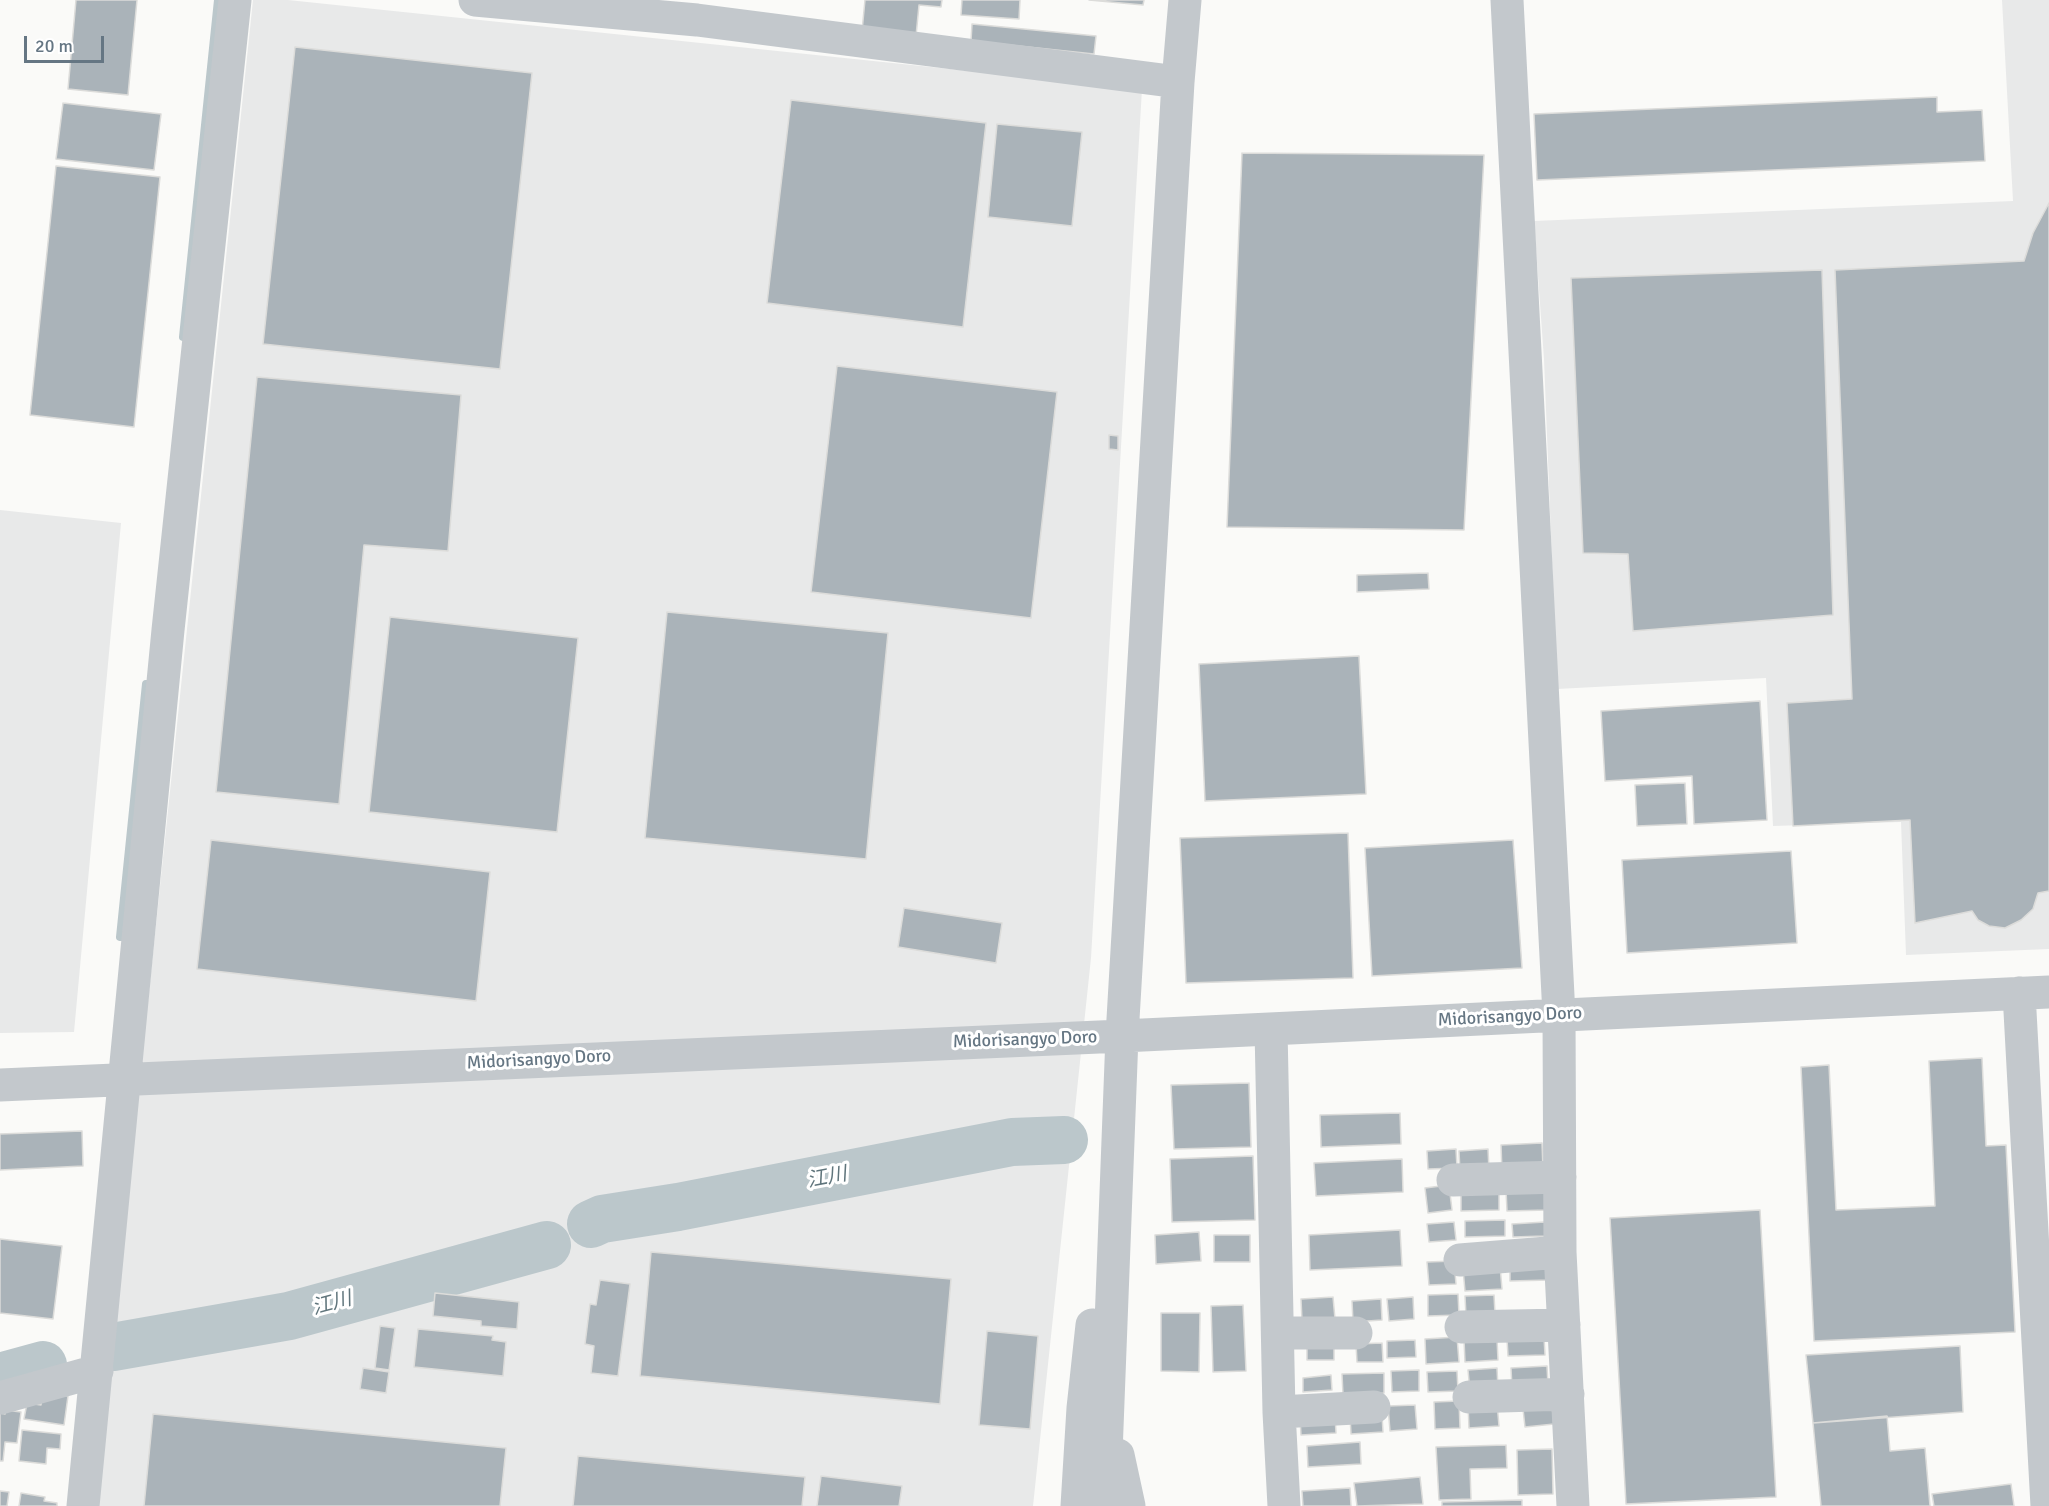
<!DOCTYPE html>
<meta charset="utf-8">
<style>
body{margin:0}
#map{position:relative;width:2049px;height:1506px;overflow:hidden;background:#fafaf8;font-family:Signika,sans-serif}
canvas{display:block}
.scale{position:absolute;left:24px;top:36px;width:80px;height:27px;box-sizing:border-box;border:3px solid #657683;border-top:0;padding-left:8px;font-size:18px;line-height:21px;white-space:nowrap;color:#657683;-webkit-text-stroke:4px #fff;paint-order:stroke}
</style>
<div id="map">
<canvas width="2049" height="1506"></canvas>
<div class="scale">20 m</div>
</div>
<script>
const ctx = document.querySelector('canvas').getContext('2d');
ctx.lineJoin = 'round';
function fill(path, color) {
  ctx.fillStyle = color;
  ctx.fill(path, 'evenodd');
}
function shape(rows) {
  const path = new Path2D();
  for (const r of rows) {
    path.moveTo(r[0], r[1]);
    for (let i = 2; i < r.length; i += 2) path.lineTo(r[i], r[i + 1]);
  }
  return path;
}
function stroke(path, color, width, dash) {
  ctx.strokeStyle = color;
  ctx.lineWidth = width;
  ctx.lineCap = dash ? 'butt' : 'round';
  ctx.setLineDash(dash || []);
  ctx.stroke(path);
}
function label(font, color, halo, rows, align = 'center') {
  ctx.font = font + ' Signika,"Noto Sans JP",sans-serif';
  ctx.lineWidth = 6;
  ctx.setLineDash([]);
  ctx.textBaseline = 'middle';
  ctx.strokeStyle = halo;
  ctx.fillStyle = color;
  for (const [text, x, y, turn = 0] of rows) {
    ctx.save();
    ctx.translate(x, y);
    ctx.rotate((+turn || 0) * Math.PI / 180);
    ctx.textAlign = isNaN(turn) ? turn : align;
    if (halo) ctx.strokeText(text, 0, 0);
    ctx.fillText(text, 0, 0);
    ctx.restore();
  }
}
fill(shape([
 [253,0,288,0,1142,89,1091,958,1033,1506,95,1506],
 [2002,0,2049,0,2049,949,1906,955,1901,822,1773,826,1766,678,1557,689,1544,359,1534,221,2013,201],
 [0,510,121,523,74,1032,0,1033]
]), '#e8e9e9');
stroke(shape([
 [183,337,218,0],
 [120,937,146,684]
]), '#bbc7cb', 8);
stroke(shape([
 [591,1224,602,1219,678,1207,1012,1142,1064,1140],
 [113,1347,289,1316,547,1245],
 [0,1377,43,1365]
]), '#bbc7cb', 48);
const building = shape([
 [76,0,137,0,128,95,68,89,76,0],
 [865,0,942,0,941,7,919,5,916,36,862,31,865,0],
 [962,0,1020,0,1019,19,961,15,962,0],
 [1089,0,1144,0,1143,5,1089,0],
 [972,24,1096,36,1094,54,971,41,972,24],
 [295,47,532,73,500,369,263,344,295,47],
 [1937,97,1937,112,1982,110,1985,161,1537,180,1534,114,1937,97],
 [791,100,986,123,963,327,767,303,791,100],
 [63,103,161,114,154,170,56,159,63,103],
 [997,124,1082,132,1072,226,988,217,997,124],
 [1242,153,1484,155,1464,530,1227,527,1242,153],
 [56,166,160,177,134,427,30,415,56,166],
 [2049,203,2049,891,2038,893,2033,909,2021,920,2005,928,1989,926,1978,920,1972,911,1915,923,1910,820,1793,826,1787,703,1852,699,1835,270,2024,261,2033,233,2049,203],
 [1822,270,1833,615,1633,631,1628,554,1583,553,1571,278,1822,270],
 [837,366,1057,392,1031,618,811,592,837,366],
 [257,377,461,395,448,551,364,545,339,804,216,792,257,377],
 [1109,435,1118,436,1118,450,1109,449,1109,435],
 [1428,573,1429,589,1357,592,1357,575,1428,573],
 [667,612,888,633,866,859,645,838,667,612],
 [390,617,578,638,557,832,369,812,390,617],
 [1359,656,1366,794,1205,801,1199,664,1359,656],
 [1760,701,1767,820,1694,824,1692,776,1605,781,1601,711,1760,701],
 [1685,783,1687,824,1637,826,1635,785,1685,783],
 [1348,833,1353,978,1186,983,1180,838,1348,833],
 [211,840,490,872,476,1001,197,969,211,840],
 [1513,840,1522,968,1372,976,1365,848,1513,840],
 [1791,851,1797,943,1627,953,1622,860,1791,851],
 [904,908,1002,923,996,963,898,947,904,908],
 [1982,1058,1986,1146,2006,1145,2015,1332,1814,1341,1801,1067,1829,1065,1836,1210,1935,1206,1929,1061,1982,1058],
 [1249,1083,1251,1147,1174,1149,1171,1085,1249,1083],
 [1400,1113,1401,1144,1321,1147,1320,1115,1400,1113],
 [82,1131,83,1166,0,1170,0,1134,82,1131],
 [1542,1143,1543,1170,1502,1172,1501,1145,1542,1143],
 [1456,1149,1457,1168,1428,1169,1427,1151,1456,1149],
 [1488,1149,1489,1170,1460,1172,1459,1151,1488,1149],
 [1253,1156,1255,1220,1172,1222,1170,1159,1253,1156],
 [1402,1159,1403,1192,1316,1196,1314,1163,1402,1159],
 [1449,1185,1452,1210,1428,1213,1425,1188,1449,1185],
 [1547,1188,1548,1210,1507,1211,1506,1190,1547,1188],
 [1499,1191,1499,1210,1461,1211,1461,1192,1499,1191],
 [1760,1210,1776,1497,1626,1504,1610,1218,1760,1210],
 [1505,1220,1505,1236,1465,1237,1465,1221,1505,1220],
 [1454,1222,1456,1240,1429,1242,1427,1224,1454,1222],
 [1545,1222,1545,1236,1513,1237,1512,1224,1545,1222],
 [1400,1230,1402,1266,1310,1270,1309,1235,1400,1230],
 [1199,1232,1201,1261,1156,1264,1155,1235,1199,1232],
 [1214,1235,1250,1235,1250,1262,1214,1262,1214,1235],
 [0,1239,62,1246,53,1319,0,1313,0,1239],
 [651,1252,951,1279,940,1404,640,1376,651,1252],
 [1454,1261,1456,1284,1429,1285,1427,1262,1454,1261],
 [1550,1264,1550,1280,1510,1281,1510,1265,1550,1264],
 [1500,1266,1502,1289,1465,1291,1463,1269,1500,1266],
 [600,1280,630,1284,618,1376,591,1373,594,1346,585,1344,590,1304,596,1305,600,1280],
 [435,1293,519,1302,517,1329,481,1326,481,1321,433,1316,435,1293],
 [1458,1294,1459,1315,1428,1316,1428,1295,1458,1294],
 [1494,1295,1495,1314,1466,1316,1465,1296,1494,1295],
 [1333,1297,1335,1319,1302,1321,1301,1299,1333,1297],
 [1413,1297,1414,1319,1389,1321,1387,1299,1413,1297],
 [1381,1299,1382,1320,1353,1322,1352,1301,1381,1299],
 [1243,1305,1246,1371,1213,1372,1211,1306,1243,1305],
 [1161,1313,1200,1313,1199,1372,1161,1371,1161,1313],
 [380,1326,395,1328,389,1370,375,1368,380,1326],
 [418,1329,493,1336,492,1340,506,1342,503,1376,414,1367,418,1329],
 [987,1331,1038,1336,1030,1429,979,1425,987,1331],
 [1457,1337,1459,1362,1426,1364,1425,1339,1457,1337],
 [1544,1337,1545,1355,1508,1356,1507,1339,1544,1337],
 [1497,1339,1498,1360,1465,1362,1464,1340,1497,1339],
 [1415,1340,1416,1357,1387,1358,1387,1341,1415,1340],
 [1382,1343,1383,1362,1357,1362,1356,1344,1382,1343],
 [1307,1345,1334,1345,1334,1360,1307,1360,1307,1345],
 [1960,1346,1963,1412,1813,1423,1806,1355,1960,1346],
 [1547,1366,1548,1386,1512,1388,1511,1368,1547,1366],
 [363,1368,389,1372,386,1393,360,1389,363,1368],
 [1497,1368,1498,1389,1470,1391,1468,1370,1497,1368],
 [1419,1370,1419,1391,1392,1392,1391,1371,1419,1370],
 [1457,1371,1458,1391,1428,1392,1427,1372,1457,1371],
 [1384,1373,1384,1393,1343,1395,1342,1374,1384,1373],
 [1331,1375,1332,1390,1303,1392,1303,1378,1331,1375],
 [52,1394,68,1396,64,1425,24,1419,27,1403,41,1405,42,1396,52,1394],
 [1459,1401,1460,1428,1435,1429,1434,1402,1459,1401],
 [1497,1403,1499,1426,1469,1428,1468,1404,1497,1403],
 [1415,1405,1417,1429,1390,1431,1388,1406,1415,1405],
 [1552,1406,1554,1424,1525,1427,1523,1409,1552,1406],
 [5,1410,21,1412,17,1443,5,1442,3,1461,0,1461,0,1413,5,1414,5,1410],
 [153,1414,506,1448,500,1506,144,1506,153,1414],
 [1382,1415,1383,1432,1351,1434,1350,1416,1382,1415],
 [1335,1416,1336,1433,1301,1435,1300,1418,1335,1416],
 [1887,1416,1890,1451,1925,1448,1930,1506,1821,1506,1813,1423,1887,1416],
 [22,1430,61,1434,60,1449,47,1448,46,1464,19,1461,22,1430],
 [1360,1442,1361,1464,1308,1467,1307,1446,1360,1442],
 [1506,1445,1507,1468,1470,1469,1471,1499,1439,1500,1436,1447,1506,1445],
 [1552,1449,1553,1494,1518,1495,1517,1450,1552,1449],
 [578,1456,805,1477,802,1506,573,1506,578,1456],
 [821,1476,902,1486,899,1506,817,1506,821,1476],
 [1420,1477,1423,1504,1357,1506,1354,1483,1420,1477],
 [2011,1484,2014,1506,1934,1506,1932,1494,2011,1484],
 [1350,1488,1351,1506,1303,1506,1302,1491,1350,1488],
 [0,1491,9,1492,7,1506,0,1506,0,1491],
 [21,1493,45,1497,44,1501,57,1503,57,1506,19,1506,21,1493],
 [1522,1500,1522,1506,1442,1506,1442,1502,1522,1500]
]);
fill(building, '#aab3b9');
stroke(building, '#dcdcda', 1.5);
stroke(shape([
 [475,0,697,20,1178,82],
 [1507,0,1559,1015,1560,1252,1573,1506],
 [2019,993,2047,1506],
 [1271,1029,1279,1412,1284,1506],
 [0,1085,1122,1036,2049,992],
 [1453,1180,1560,1177],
 [1460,1260,1560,1252],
 [1461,1327,1564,1325],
 [1278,1333,1356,1333],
 [1469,1397,1568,1394],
 [0,1398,97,1371],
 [1279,1412,1374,1407],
 [1118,1455,1129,1506],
 [83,1506,168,630,235,0],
 [1077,1506,1083,1408,1092,1325],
 [1104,1506,1122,1036,1178,82,1185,0]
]), '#c3c8cc', 33);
label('18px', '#657683', '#fff', [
 ["Midorisangyo Doro",1510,1017,-3],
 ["Midorisangyo Doro",1025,1040,-2],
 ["Midorisangyo Doro",539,1060,-3]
]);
label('italic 20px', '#60757c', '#fff', [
 ["江川",827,1178,-11],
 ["江川",332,1304,-15]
]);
</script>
